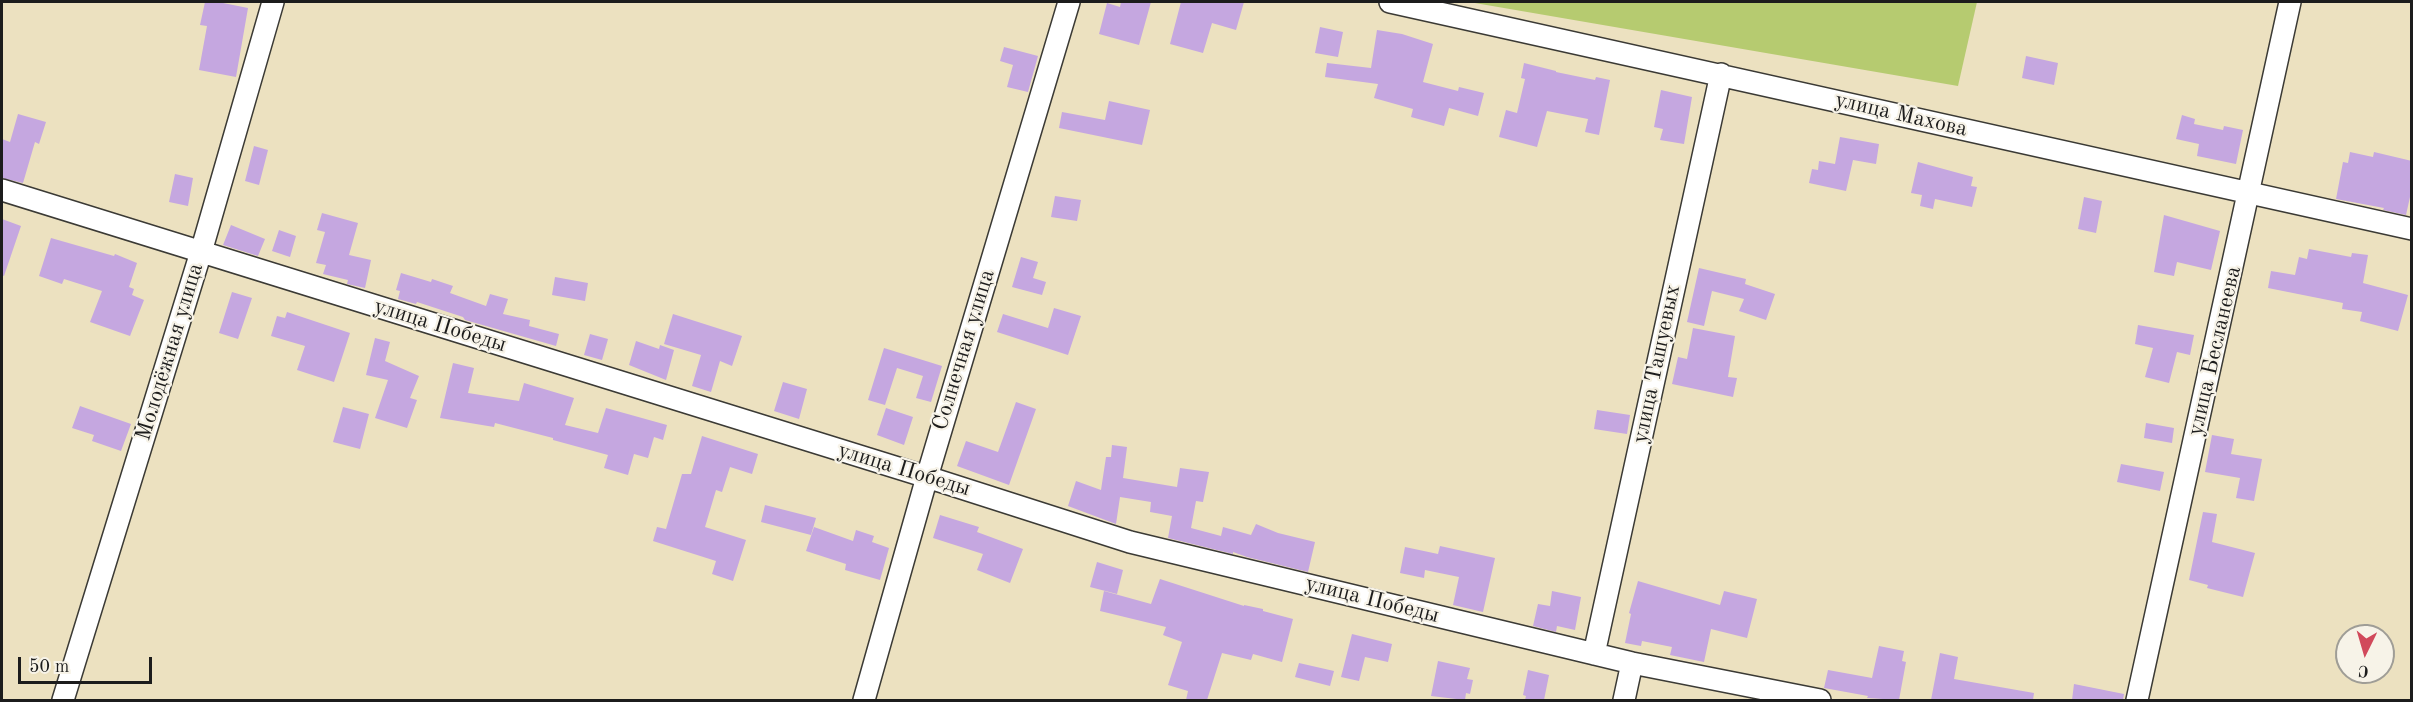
<!DOCTYPE html>
<meta charset="utf-8">
<style>
body{margin:0}
#map{position:relative;width:2413px;height:702px;overflow:hidden;background:#ece1c0;font-family:"Old Standard TT",serif}
canvas{display:block}
.frame{position:absolute;inset:0;border:3px solid #1c1c1c;pointer-events:none}
.north{position:absolute;left:2335px;top:624px;width:60px;height:60px;box-sizing:border-box;background:#f7f3e8;border:2px solid #9f9d96;border-radius:50%;rotate:185deg;font-size:16px;font-weight:700;line-height:24px;text-align:center;color:#1c1c1c}
.north::after{content:'';display:block;margin:auto;width:21px;height:27px;background:#d1495b;clip-path:polygon(50% 0,100% 100%,50% 72%,0 100%)}
.scale{position:absolute;left:18px;top:657px;width:134px;height:27px;box-sizing:border-box;border:3px solid #1c1c1c;border-top:0;padding-left:8px;font-size:18px;line-height:21px;white-space:nowrap;color:#1c1c1c;-webkit-text-stroke:4px #f7f3e8;paint-order:stroke}
</style>
<div id="map">
<canvas width="2413" height="702"></canvas>
<div class="frame"></div>
<div class="north">С</div>
<div class="scale">50 m</div>
</div>
<script>
const ctx = document.querySelector('canvas').getContext('2d');
ctx.lineJoin = 'round';
function fill(path, color) {
  ctx.fillStyle = color;
  ctx.fill(path, 'evenodd');
}
function shape(rows) {
  const path = new Path2D();
  for (const r of rows) {
    path.moveTo(r[0], r[1]);
    for (let i = 2; i < r.length; i += 2) path.lineTo(r[i], r[i + 1]);
  }
  return path;
}
function stroke(path, color, width, dash) {
  ctx.strokeStyle = color;
  ctx.lineWidth = width;
  ctx.lineCap = dash ? 'butt' : 'round';
  ctx.setLineDash(dash || []);
  ctx.stroke(path);
}
function label(font, color, halo, rows, align = 'center') {
  ctx.font = font + ' "Old Standard TT",serif';
  ctx.lineWidth = 4.5;
  ctx.setLineDash([]);
  ctx.textBaseline = 'middle';
  ctx.strokeStyle = halo;
  ctx.fillStyle = color;
  for (const [text, x, y, turn = 0] of rows) {
    ctx.save();
    ctx.translate(x, y);
    ctx.rotate((+turn || 0) * Math.PI / 180);
    ctx.textAlign = isNaN(turn) ? turn : align;
    if (halo) ctx.strokeText(text, 0, 0);
    ctx.fillText(text, 0, 0);
    ctx.restore();
  }
}
fill(shape([
 [1469,2,1977,2,1958,86]
]), '#b6cb70');
fill(shape([
 [205,2,218,2,248,8,236,77,199,70,207,26,200,25],
 [1121,2,1151,2,1139,45,1099,34,1107,3,1120,7],
 [1181,2,1244,2,1236,30,1212,23,1203,53,1170,44],
 [1320,27,1343,32,1338,57,1315,53],
 [1377,30,1402,34,1433,44,1423,82,1458,91,1459,87,1484,93,1478,116,1449,108,1444,126,1411,117,1413,109,1374,98,1378,84,1325,77,1327,63,1371,68],
 [1004,47,1038,56,1028,92,1007,87,1013,65,1000,61],
 [2026,56,2058,63,2054,85,2022,78],
 [1524,63,1556,71,1556,72,1595,80,1596,77,1610,80,1599,135,1585,132,1588,119,1547,111,1537,147,1499,137,1506,110,1517,113,1525,79,1521,78],
 [1661,90,1692,97,1684,144,1660,140,1663,129,1654,127],
 [1109,101,1150,110,1142,145,1059,128,1062,112,1105,120],
 [18,114,46,122,39,144,35,142,23,183,2,178,2,139,10,142],
 [2182,115,2195,119,2194,124,2223,130,2224,126,2243,130,2236,164,2197,156,2199,144,2176,139],
 [1840,137,1879,144,1876,164,1853,160,1846,191,1809,183,1812,169,1818,170,1819,161,1835,164],
 [254,146,268,150,259,185,245,181],
 [2350,152,2373,157,2374,152,2412,161,2412,188,2406,215,2383,210,2384,208,2336,199,2343,162,2348,163],
 [1918,162,1973,177,1971,186,1977,187,1972,207,1935,199,1933,209,1920,206,1922,195,1911,193],
 [175,174,193,178,188,206,169,202],
 [1055,196,1081,200,1077,221,1051,217],
 [2084,197,2102,201,2096,233,2078,229],
 [322,213,358,223,349,255,371,260,365,288,347,284,348,280,323,274,326,265,316,263,325,232,317,230],
 [2164,215,2220,231,2211,270,2177,262,2174,276,2154,272],
 [2,219,21,226,4,276,2,275],
 [231,225,265,239,258,256,223,245],
 [279,230,296,236,290,257,272,251],
 [51,238,114,256,115,254,137,263,129,287,134,289,132,295,144,300,130,336,90,322,102,291,64,279,62,284,39,276],
 [2309,249,2351,257,2352,253,2368,255,2363,283,2408,295,2398,331,2360,321,2362,312,2342,309,2343,303,2268,288,2271,271,2295,275,2299,257,2307,259],
 [1021,257,1038,262,1033,278,1046,282,1042,295,1012,287],
 [1699,268,1746,279,1745,284,1775,294,1766,320,1739,311,1744,299,1712,291,1704,326,1687,322],
 [401,273,431,282,432,279,453,286,450,293,486,306,490,294,508,299,503,314,530,320,529,326,559,334,556,346,465,320,463,317,417,302,416,304,398,299,400,291,396,290],
 [555,277,588,283,585,301,552,295],
 [232,292,252,298,238,339,219,333],
 [1054,308,1081,316,1068,355,997,332,1003,314,1048,328],
 [287,312,350,333,334,382,297,370,305,346,271,336,277,316,285,318],
 [673,314,742,336,732,366,720,361,711,392,692,386,701,355,664,344],
 [2138,325,2194,335,2190,355,2177,352,2169,383,2145,377,2153,348,2135,344],
 [1693,328,1735,336,1728,377,1737,378,1733,397,1672,384,1678,357,1687,359],
 [590,334,608,339,602,360,584,355],
 [375,338,390,342,385,361,419,376,410,398,417,400,407,428,375,418,388,380,366,375],
 [636,341,659,349,660,345,674,350,666,380,629,365],
 [884,348,942,366,931,402,916,398,923,376,897,368,885,405,868,400],
 [453,363,474,368,468,393,519,401,524,383,574,398,565,425,598,433,606,408,667,425,663,440,654,437,648,458,634,454,628,475,604,468,608,455,553,440,553,438,495,423,494,427,440,418],
 [783,382,807,389,799,419,774,411],
 [1016,402,1036,409,1009,485,957,466,966,441,998,452],
 [80,406,131,424,121,451,92,441,94,435,72,428],
 [343,407,369,414,360,449,333,442],
 [886,408,913,417,904,445,877,435],
 [1597,410,1630,415,1627,434,1594,429],
 [2146,423,2174,428,2172,443,2144,438],
 [2212,435,2234,439,2231,454,2262,459,2254,501,2236,498,2240,478,2205,472],
 [702,436,758,454,752,474,730,467,722,492,716,490,705,527,746,540,733,581,712,574,716,561,653,541,657,527,666,529,682,474,691,474],
 [1112,445,1127,447,1123,478,1177,487,1180,468,1209,472,1203,502,1196,501,1191,528,1221,536,1223,527,1251,535,1256,524,1278,533,1315,542,1308,572,1247,557,1233,552,1233,554,1168,538,1172,516,1150,512,1151,502,1120,497,1116,524,1068,506,1076,481,1101,490,1106,457,1111,457],
 [2121,464,2164,472,2160,491,2117,482],
 [765,505,816,518,811,535,761,522],
 [2203,512,2217,514,2212,542,2255,553,2243,597,2207,588,2208,585,2189,580],
 [940,515,979,527,977,532,1023,549,1010,583,977,570,983,554,933,538],
 [814,527,853,541,856,530,874,536,872,542,889,548,880,580,845,570,846,564,806,551],
 [1440,546,1495,558,1483,612,1453,605,1459,577,1425,570,1424,578,1400,573,1405,547,1438,554],
 [1097,562,1123,570,1117,594,1090,587],
 [1160,579,1244,606,1244,605,1263,609,1263,611,1293,619,1282,662,1253,654,1251,660,1222,653,1207,700,1186,700,1188,691,1168,685,1182,642,1163,635,1166,627,1100,611,1104,591,1151,604],
 [1638,581,1720,605,1724,591,1757,599,1747,638,1711,629,1704,662,1670,655,1672,647,1642,641,1641,646,1625,643,1631,614,1629,613],
 [1552,591,1581,597,1575,630,1557,626,1556,632,1533,626,1538,604,1550,606],
 [1352,634,1392,644,1388,662,1365,657,1359,681,1341,677],
 [1879,646,1904,651,1902,661,1906,662,1899,700,1867,698,1868,696,1824,688,1828,670,1872,678],
 [1940,653,1958,657,1954,679,2034,693,2033,700,1931,700],
 [1438,661,1470,668,1467,679,1473,680,1470,694,1466,693,1465,700,1431,696],
 [1299,663,1334,671,1330,686,1295,677],
 [1528,670,1549,675,1544,700,1525,700,1526,696,1523,695],
 [2074,684,2124,694,2123,700,2072,700]
]), '#c5a7e0');
const minor = shape([
 [1390,2,2412,229],
 [2,190,927,477,1130,542,1632,663,1820,700],
 [1594,654,1721,74],
 [63,700,201,252,273,2],
 [864,700,927,477,1069,2],
 [1624,700,1632,663],
 [2137,700,2290,2]
]);
stroke(minor, '#3b3a35', 24);
stroke(minor, '#fff', 21);
label('22px', '#1c1c1c', '#f7f3e8', [
 ["улица Махова",1901,115,13],
 ["улица Победы",440,326,17],
 ["Солнечная улица",964,350,-73],
 ["улица Бесланеева",2215,351,-77],
 ["Молодёжная улица",170,352,-73],
 ["улица Ташуевых",1657,364,-78],
 ["улица Победы",904,470,17],
 ["улица Победы",1372,600,14]
]);
</script>
